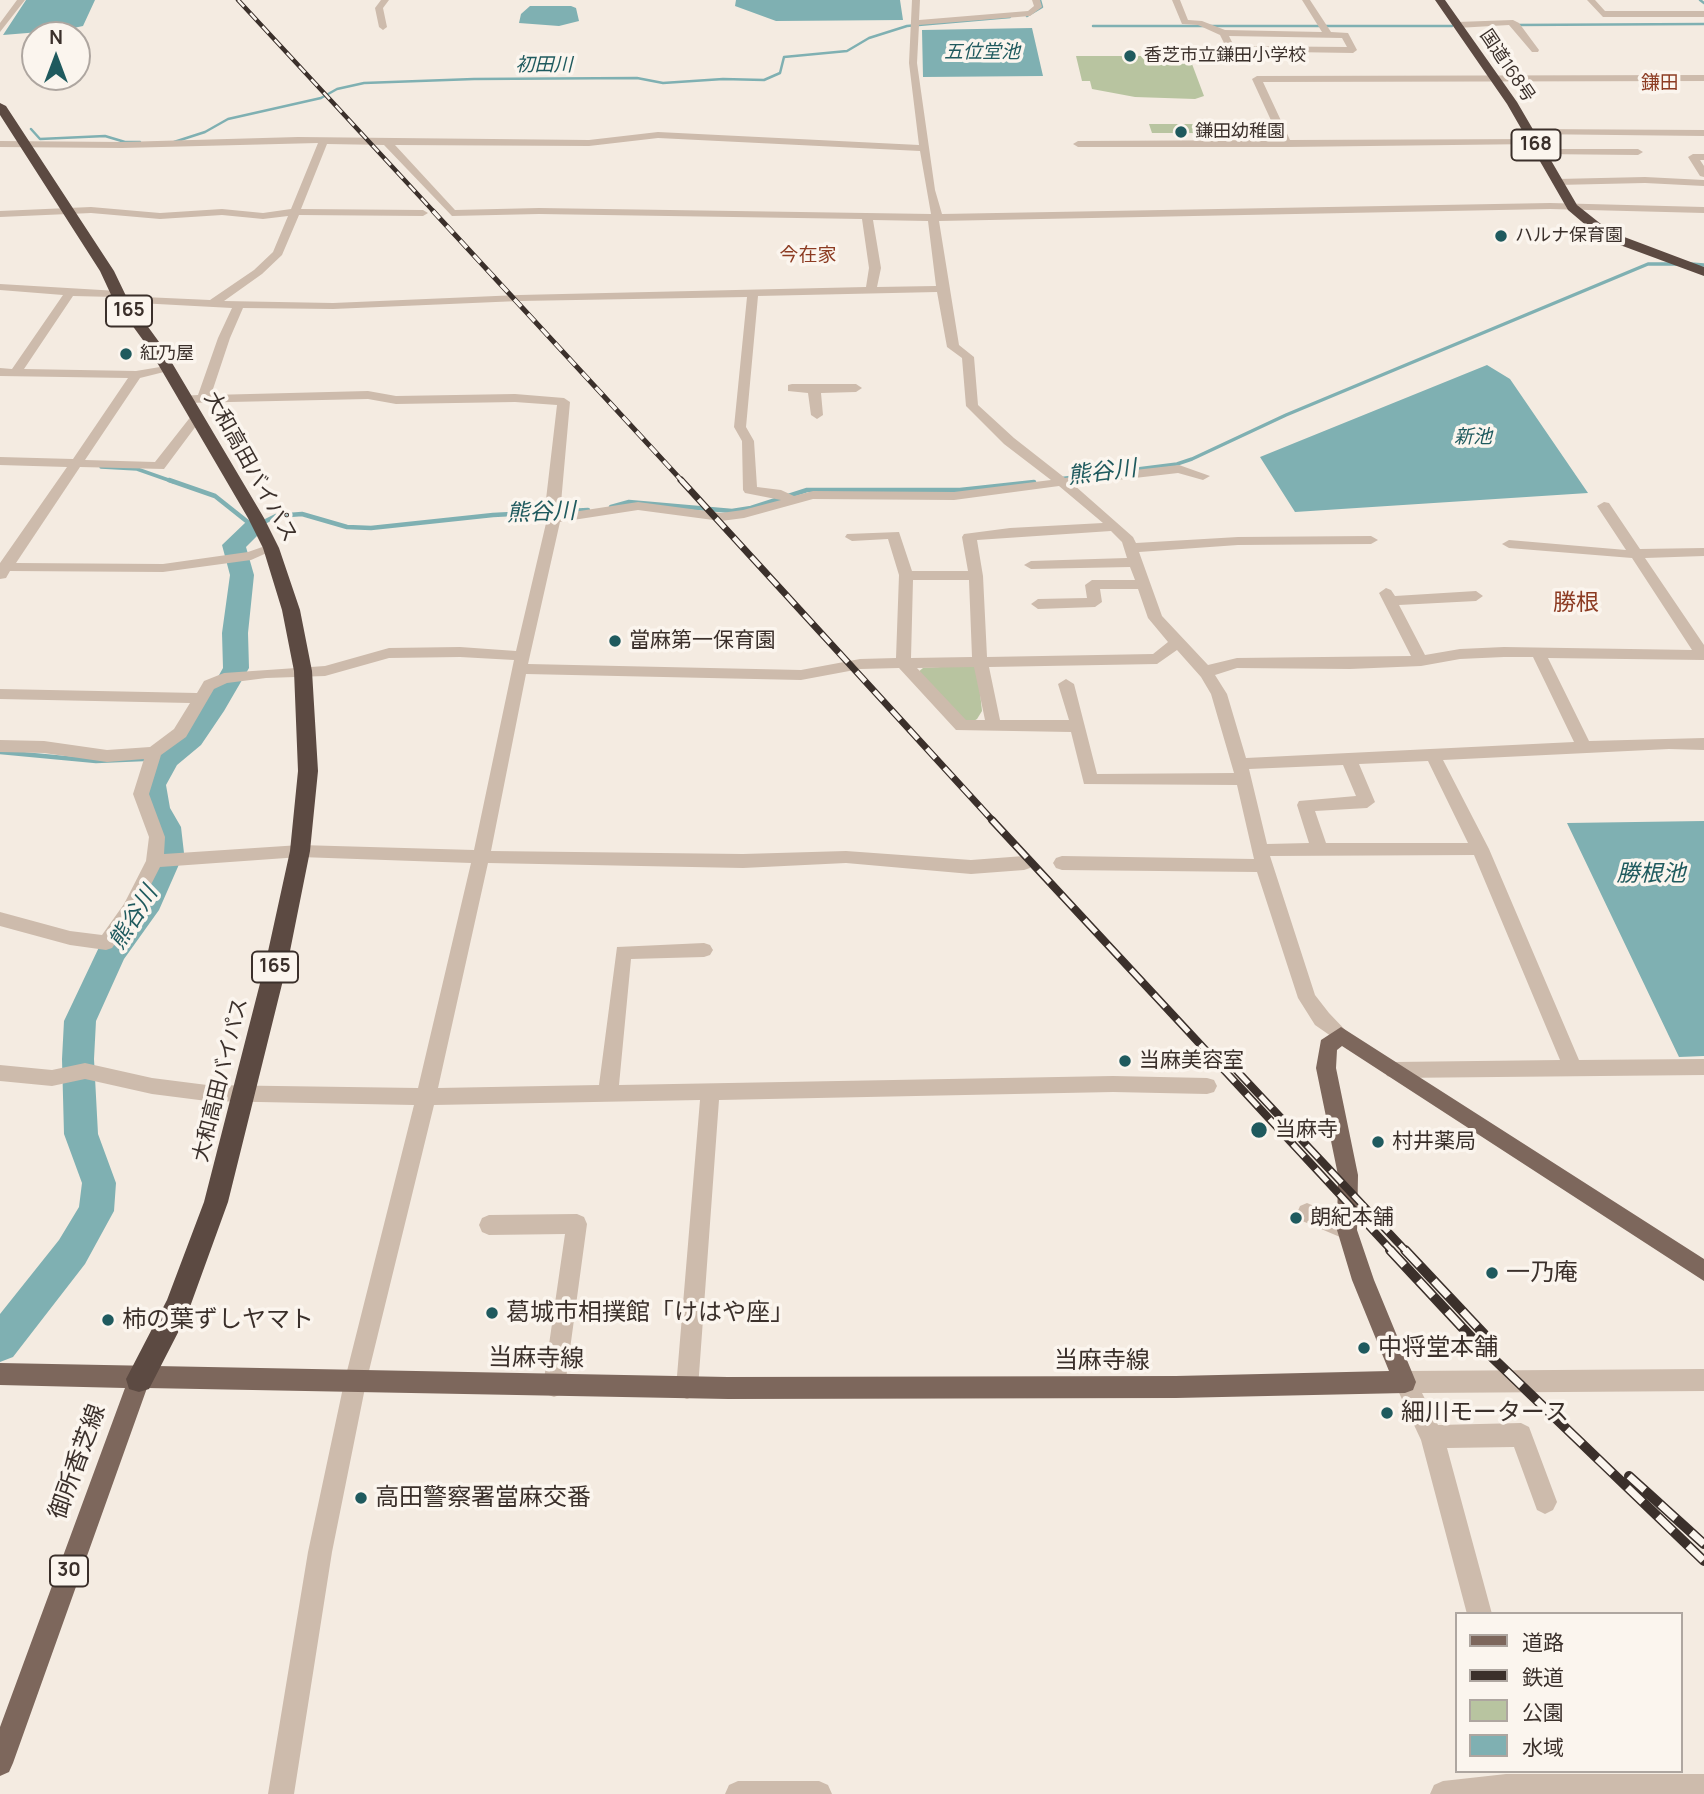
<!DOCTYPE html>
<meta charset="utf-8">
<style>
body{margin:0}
#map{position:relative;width:1704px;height:1794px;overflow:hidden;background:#f4ebe1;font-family:Manrope,"Noto Sans JP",sans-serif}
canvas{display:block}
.legend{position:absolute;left:1455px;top:1612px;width:228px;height:161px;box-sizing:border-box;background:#fbf5ee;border:2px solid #aea6a0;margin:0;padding:9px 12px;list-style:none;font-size:21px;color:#3b302b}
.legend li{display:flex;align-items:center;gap:14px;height:35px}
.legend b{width:35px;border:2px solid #aea6a0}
.north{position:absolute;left:21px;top:21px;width:70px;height:70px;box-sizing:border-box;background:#fbf5ee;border:2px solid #aea6a0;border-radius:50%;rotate:0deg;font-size:19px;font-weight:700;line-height:28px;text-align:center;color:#3b302b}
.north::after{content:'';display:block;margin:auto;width:24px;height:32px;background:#1f5a5e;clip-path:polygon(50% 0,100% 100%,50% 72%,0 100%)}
</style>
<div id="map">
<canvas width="1704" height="1794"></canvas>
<ul class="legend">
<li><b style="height:9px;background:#7d675c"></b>道路</li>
<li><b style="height:9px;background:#3b302b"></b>鉄道</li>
<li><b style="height:19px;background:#b8c4a0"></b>公園</li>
<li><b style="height:19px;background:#7fb0b2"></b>水域</li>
</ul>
<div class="north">N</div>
</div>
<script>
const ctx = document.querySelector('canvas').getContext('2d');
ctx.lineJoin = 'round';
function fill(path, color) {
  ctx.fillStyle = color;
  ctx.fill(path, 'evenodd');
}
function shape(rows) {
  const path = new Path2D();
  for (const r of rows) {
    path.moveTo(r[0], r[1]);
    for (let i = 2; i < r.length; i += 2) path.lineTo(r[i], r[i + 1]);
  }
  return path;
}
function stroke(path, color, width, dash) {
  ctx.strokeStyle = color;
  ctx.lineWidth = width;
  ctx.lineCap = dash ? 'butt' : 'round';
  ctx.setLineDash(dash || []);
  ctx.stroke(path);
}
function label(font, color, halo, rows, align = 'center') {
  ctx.font = font + ' Manrope,"Noto Sans JP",sans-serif';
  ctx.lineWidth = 7;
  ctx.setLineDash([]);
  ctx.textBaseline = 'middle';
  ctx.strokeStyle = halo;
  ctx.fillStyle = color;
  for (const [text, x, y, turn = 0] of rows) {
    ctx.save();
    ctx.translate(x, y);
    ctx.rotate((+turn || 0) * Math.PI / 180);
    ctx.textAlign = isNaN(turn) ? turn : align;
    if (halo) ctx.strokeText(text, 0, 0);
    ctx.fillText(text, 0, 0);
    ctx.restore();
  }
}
fill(shape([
 [1076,56,1189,56,1204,96,1195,99,1135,97,1092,89,1090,81,1082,81],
 [1149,124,1202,124,1205,133,1152,133],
 [977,665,982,711,977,719,972,722,965,720,917,673,923,668]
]), '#b8c4a0');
fill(shape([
 [26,0,95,0,83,26,64,30,3,35],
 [736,0,900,0,903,20,776,21,735,6],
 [530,6,571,6,576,8,579,21,559,26,519,23,521,14],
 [1032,28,1043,76,923,77,922,30],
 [1487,365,1510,379,1588,493,1295,512,1260,457],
 [1704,821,1704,1056,1679,1057,1567,823]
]), '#7fb0b2');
stroke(shape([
 [1700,0,1704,3],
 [1027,16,1042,7,1040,0],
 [1514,25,1704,24],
 [1093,26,1452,26],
 [31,129,40,139,105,136,125,142,140,142],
 [174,142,205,132,228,119,321,98,337,89,364,83,474,79,637,78,663,83,723,79,764,80,780,73,784,57,847,51,869,38,907,26,1010,17]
]), '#7fb0b2', 2.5);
stroke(shape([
 [1691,264,1704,265],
 [101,467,137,469,174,482],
 [1058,479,1177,464,1192,459,1286,415,1648,264,1678,264]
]), '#7fb0b2', 3.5);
stroke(shape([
 [169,480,215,496,254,527,276,516,302,514,347,527,371,528,493,515,588,510],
 [611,507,629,502,732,511,751,508,807,490,960,490,1034,482],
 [0,752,96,761,167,758]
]), '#7fb0b2', 4.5);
fill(shape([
 [254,520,262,522,266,527,246,547,254,575,248,633,249,668,224,711,201,745,177,765,166,785,170,808,181,827,184,853,159,910,124,959,96,1021,94,1059,98,1134,116,1183,114,1211,85,1264,13,1357,0,1362,0,1314,59,1240,79,1207,82,1183,64,1134,62,1059,64,1021,101,943,132,903,156,853,153,828,142,809,138,785,157,751,181,731,205,700,223,668,222,633,230,575,222,545,246,522,254,520]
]), '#7fb0b2');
fill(shape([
 [17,0,25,0,0,32,0,23,17,0],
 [381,0,389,0,383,8,387,27,383,30,379,27,375,8,381,0],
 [912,0,920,0,919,20,1028,11,1034,6,1032,0,1040,0,1042,7,1030,16,919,25,917,63,935,190,942,214,1550,203,1704,207,1704,213,1550,209,939,221,959,345,974,357,978,405,1014,438,1065,478,1179,465,1210,476,1203,480,1178,473,1074,485,1133,537,1136,543,1238,537,1371,536,1378,540,1371,544,1238,545,1139,552,1162,616,1208,665,1237,658,1411,656,1379,593,1386,588,1391,590,1395,596,1476,591,1483,596,1476,601,1399,605,1425,655,1460,649,1504,647,1692,650,1632,558,1509,548,1502,544,1509,540,1626,550,1597,506,1604,502,1609,503,1640,549,1704,548,1704,556,1645,558,1704,645,1704,660,1548,658,1589,741,1704,738,1704,750,1669,749,1443,760,1489,849,1579,1060,1704,1059,1704,1075,1394,1078,1387,1076,1384,1070,1387,1064,1394,1062,1560,1060,1474,855,1270,856,1315,995,1329,1013,1350,1035,1348,1041,1341,1043,1315,1025,1298,998,1257,872,1062,870,1056,868,1053,863,1056,858,1062,856,1254,859,1237,785,1084,784,1071,732,956,730,899,668,860,669,801,680,526,674,491,851,743,854,846,851,971,860,1024,856,1030,858,1033,863,1030,868,1024,870,971,874,846,863,743,868,488,863,438,1088,599,1085,617,947,704,943,710,945,713,950,710,955,704,957,631,959,619,1085,1113,1076,1207,1078,1214,1080,1217,1086,1214,1092,1207,1094,1113,1092,719,1100,698,1388,695,1396,687,1399,679,1396,676,1388,700,1100,434,1105,366,1383,332,1552,294,1794,268,1794,308,1552,344,1383,414,1105,207,1101,152,1094,85,1079,52,1086,0,1081,0,1065,52,1070,85,1063,152,1078,207,1085,418,1088,471,863,300,857,160,867,136,914,112,948,106,950,70,945,0,926,0,912,70,931,102,935,124,904,146,861,149,837,133,794,144,759,107,762,44,753,0,752,0,740,44,741,107,750,150,747,174,729,190,703,0,699,0,689,197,693,204,681,224,673,325,666,389,648,460,647,516,651,547,519,545,508,557,405,515,402,396,404,368,399,184,403,178,399,180,396,198,395,218,338,232,308,120,302,116,301,115,297,73,296,24,369,136,371,166,366,172,370,140,378,85,460,155,462,192,415,200,415,202,418,164,469,80,467,16,563,163,564,248,552,271,544,278,548,251,560,163,572,10,571,6,578,0,579,0,563,67,467,0,465,0,457,73,459,128,378,0,376,0,368,12,369,63,295,0,290,0,284,118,291,122,292,122,296,210,300,254,270,273,252,288,216,263,219,222,215,160,219,91,213,0,217,0,211,91,207,160,213,222,209,263,213,291,209,318,143,122,148,0,147,0,141,122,142,298,137,589,140,658,132,919,145,909,63,912,0],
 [658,138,920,151,931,214,539,208,455,210,395,145,589,146,658,138],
 [327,144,384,145,452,216,539,214,862,219,869,268,866,287,519,295,333,303,224,301,262,274,282,255,299,215,423,216,428,213,423,210,301,209,327,144],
 [873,220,928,221,936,286,877,287,881,268,873,220],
 [937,292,947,347,962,358,966,406,1004,444,1051,480,954,492,813,491,794,496,781,490,757,487,754,441,746,427,758,296,937,292],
 [747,297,734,427,742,441,743,490,745,493,781,500,743,510,721,513,638,502,560,514,570,402,564,398,515,394,396,396,368,391,211,395,230,338,243,308,333,309,519,301,747,297],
 [1059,486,1103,523,1010,528,964,534,962,537,968,571,912,571,899,532,847,534,845,537,852,541,888,539,899,575,896,658,860,659,801,670,528,664,560,522,638,510,721,521,744,518,813,499,954,500,1059,486],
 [1111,531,1122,542,1127,558,1031,561,1024,565,1031,569,1130,567,1135,580,1092,580,1085,585,1087,598,1038,599,1031,604,1038,609,1095,607,1102,602,1100,589,1138,589,1148,618,1168,642,1153,654,987,657,983,576,977,540,1111,531],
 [913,580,969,580,972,657,911,658,913,580],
 [1177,650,1201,677,1211,694,1234,773,1097,774,1074,684,1066,679,1058,684,1069,720,1000,720,989,667,1157,664,1177,650],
 [460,657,514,660,474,850,300,845,164,854,165,837,149,794,161,755,186,737,214,689,227,683,266,678,325,676,389,658,460,657],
 [1504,657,1533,657,1574,742,1246,758,1227,694,1215,675,1237,668,1350,669,1421,666,1460,659,1504,657],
 [974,667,985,720,966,720,917,668,974,667],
 [1428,761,1468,843,1326,843,1315,811,1367,808,1375,802,1359,764,1428,761],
 [1343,765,1356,796,1299,801,1297,805,1309,843,1267,844,1249,769,1343,765],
 [1172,0,1180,0,1188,20,1202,21,1225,30,1322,32,1302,0,1310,0,1331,32,1348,33,1357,50,1353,53,1228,51,1220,35,1198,25,1182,24,1172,0],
 [1229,36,1342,38,1347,47,1234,46,1229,36],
 [1587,0,1595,0,1605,11,1704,11,1704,17,1603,17,1587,0],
 [1513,20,1519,23,1539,50,1538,52,1532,52,1509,25,1457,28,1453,25,1457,22,1513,20],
 [1704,75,1704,81,1263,82,1290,140,1538,139,1540,141,1535,144,1287,147,1078,147,1073,144,1078,141,1280,140,1252,79,1257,76,1704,75],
 [1530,129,1704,130,1704,136,1527,134,1525,132,1530,129],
 [1540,149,1638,149,1643,152,1638,155,1537,154,1535,152,1540,149],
 [1693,154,1704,154,1704,160,1700,160,1704,166,1704,177,1700,176,1688,157,1693,154],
 [1645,177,1704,180,1704,186,1645,183,1557,185,1552,182,1557,179,1645,177],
 [792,384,856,384,862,388,856,392,821,393,823,415,817,419,811,415,808,393,788,391,788,385,792,384],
 [1307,1203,1354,1223,1357,1230,1354,1237,1347,1240,1300,1220,1297,1213,1300,1206,1307,1203],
 [577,1214,584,1217,587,1224,565,1386,562,1394,554,1397,546,1394,543,1386,565,1234,489,1235,482,1232,479,1225,482,1218,489,1215,577,1214],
 [1704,1369,1704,1391,1422,1393,1438,1425,1521,1423,1529,1427,1557,1502,1553,1510,1545,1514,1537,1510,1514,1447,1447,1448,1492,1614,1467,1614,1421,1440,1394,1382,1397,1374,1405,1371,1704,1369],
 [1506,1774,1704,1774,1704,1794,1430,1794,1434,1785,1443,1781,1506,1774],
 [738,1781,819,1781,828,1785,832,1794,725,1794,729,1785,738,1781]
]), '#cdbbac');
fill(shape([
 [1341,1027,1704,1259,1704,1281,1342,1046,1337,1050,1336,1068,1358,1175,1357,1230,1374,1280,1416,1382,1413,1390,1405,1393,1176,1398,728,1399,147,1388,13,1763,9,1772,0,1776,0,1727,125,1388,0,1385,0,1363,728,1377,1176,1376,1389,1371,1352,1280,1337,1230,1338,1175,1316,1068,1321,1040,1341,1027]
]), '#7d675c');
fill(shape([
 [1435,0,1445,0,1517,102,1577,205,1611,232,1704,267,1704,276,1601,238,1568,210,1507,104,1435,0],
 [0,103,6,106,114,271,127,298,162,346,264,518,279,548,300,610,312,671,318,771,310,851,289,956,228,1202,187,1315,149,1389,139,1392,129,1389,126,1379,167,1300,204,1202,267,956,290,851,298,771,294,671,282,610,263,548,248,518,148,347,113,299,100,271,0,115,0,103]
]), '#5c4a42');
const railFar4 = shape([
 [238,0,435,213]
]);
const railFar3 = shape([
 [433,211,683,482]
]);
const railFar2 = shape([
 [681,480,994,822]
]);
const railFar1 = shape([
 [992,820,1392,1251],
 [1237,1071,1406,1251]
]);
const rail = shape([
 [1390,1250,1472,1338,1704,1561],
 [1405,1250,1484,1334],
 [1629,1476,1704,1544]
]);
stroke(railFar4, '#3b302b', 4.5);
stroke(railFar3, '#3b302b', 5);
stroke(railFar2, '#3b302b', 7);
stroke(railFar1, '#3b302b', 8);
stroke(rail, '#3b302b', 10);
stroke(railFar4, '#fbf5ee', 2.5, [9]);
stroke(railFar3, '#fbf5ee', 3.5, [10]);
stroke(railFar2, '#fbf5ee', 4.5, [13]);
stroke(railFar1, '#fbf5ee', 5, [17]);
stroke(rail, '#fbf5ee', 7, [21]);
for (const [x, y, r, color] of [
 [1130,56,7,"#1f5a5e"],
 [1181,132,7,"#1f5a5e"],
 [1501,236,7,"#1f5a5e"],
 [126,354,7,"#1f5a5e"],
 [615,641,7,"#1f5a5e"],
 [1125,1061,7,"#1f5a5e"],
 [1259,1130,9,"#1f5a5e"],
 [1378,1142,7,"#1f5a5e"],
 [1296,1218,7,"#1f5a5e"],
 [1492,1273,7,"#1f5a5e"],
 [492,1313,7,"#1f5a5e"],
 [108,1320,7,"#1f5a5e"],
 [1364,1348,7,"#1f5a5e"],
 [1387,1413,7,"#1f5a5e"],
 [361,1498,7,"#1f5a5e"]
]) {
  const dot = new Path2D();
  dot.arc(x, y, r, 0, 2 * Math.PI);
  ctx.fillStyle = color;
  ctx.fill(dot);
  stroke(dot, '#fbf5ee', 2.5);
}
label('18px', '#3b302b', '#fbf5ee', [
 ["香芝市立鎌田小学校",1144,56],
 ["鎌田幼稚園",1195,132],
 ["ハルナ保育園",1515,236],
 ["紅乃屋",140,354]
], 'left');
label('18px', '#3b302b', '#fbf5ee', [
 ["国道168号",1507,66,56]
]);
label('italic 19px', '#1f5a5e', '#fbf5ee', [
 ["五位堂池",982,53],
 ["初田川",544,66],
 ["新池",1473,438]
]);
label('19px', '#8c3b22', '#fbf5ee', [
 ["鎌田",1660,84],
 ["今在家",808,256]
]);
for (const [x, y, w] of [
 [1536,145,49],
 [129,311,46],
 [275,967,46],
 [69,1571,38]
]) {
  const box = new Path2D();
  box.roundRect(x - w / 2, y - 15.5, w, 31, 5);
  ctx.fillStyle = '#fbf5ee';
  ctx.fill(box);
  stroke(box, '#3b302b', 2);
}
label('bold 19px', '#3b302b', null, [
 ["168",1536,145],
 ["165",129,311],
 ["165",275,967],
 ["30",69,1571]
]);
label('21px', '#3b302b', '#fbf5ee', [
 ["大和高田バイパス",250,467,61],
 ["大和高田バイパス",221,1080,-76]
]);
label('21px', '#3b302b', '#fbf5ee', [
 ["當麻第一保育園",629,641],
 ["当麻美容室",1139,1061],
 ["当麻寺",1275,1130],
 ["村井薬局",1392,1142],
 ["朗紀本舗",1310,1218]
], 'left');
label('italic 23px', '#1f5a5e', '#fbf5ee', [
 ["熊谷川",1102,473,-7],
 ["熊谷川",541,513,-2],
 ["勝根池",1651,875],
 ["熊谷川",134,918,-58]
]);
label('23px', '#8c3b22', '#fbf5ee', [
 ["勝根",1576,604]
]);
label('24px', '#3b302b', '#fbf5ee', [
 ["一乃庵",1506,1273],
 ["葛城市相撲館「けはや座」",506,1313],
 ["柿の葉ずしヤマト",122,1320],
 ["中将堂本舗",1378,1348],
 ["細川モータース",1401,1413],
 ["高田警察署當麻交番",375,1498]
], 'left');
label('24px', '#3b302b', '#fbf5ee', [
 ["当麻寺線",536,1359,1],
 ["当麻寺線",1102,1361],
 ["御所香芝線",78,1462,-70]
]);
</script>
